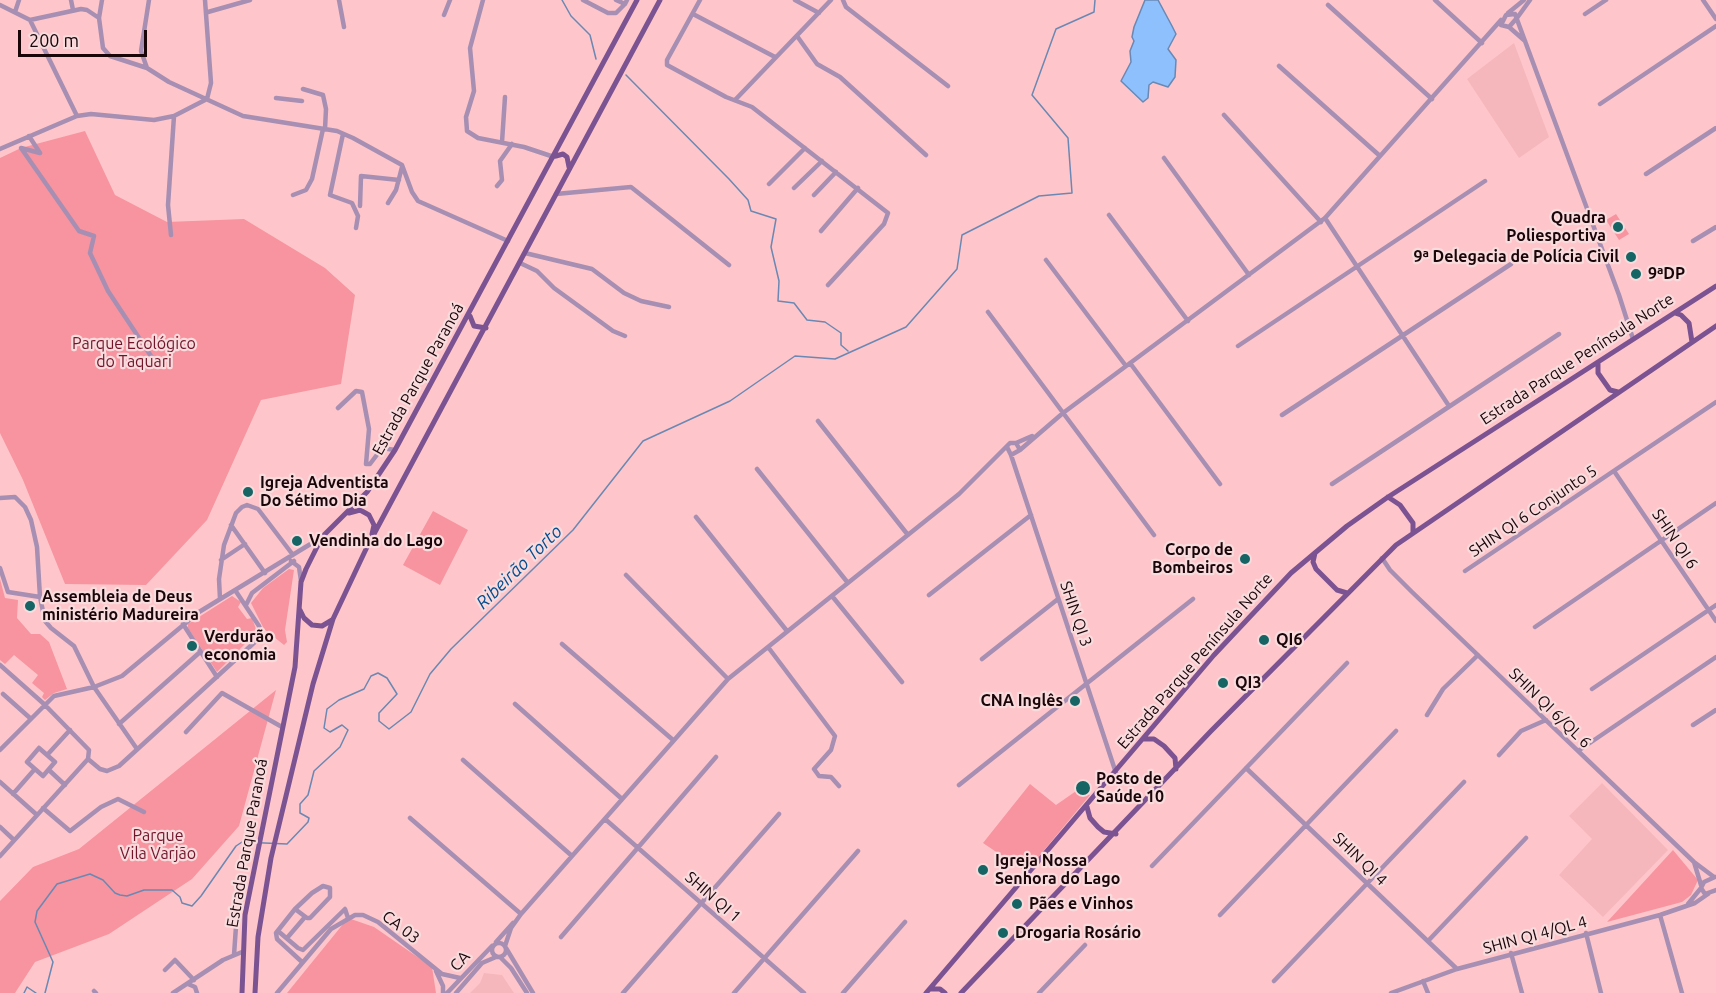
<!DOCTYPE html>
<meta charset="utf-8">
<style>
body{margin:0}
#map{position:relative;width:1716px;height:993px;overflow:hidden;background:#fec6ca;font-family:Ubuntu,sans-serif}
canvas{display:block}
.scale{position:absolute;left:18px;top:30px;width:129px;height:27px;box-sizing:border-box;border:3px solid #1a0508;border-top:0;padding-left:8px;font-size:18px;line-height:21px;white-space:nowrap;color:#1a0508;-webkit-text-stroke:4px #f8dbdd;paint-order:stroke}
</style>
<div id="map">
<canvas width="1716" height="993"></canvas>
<div class="scale">200 m</div>
</div>
<script>
const ctx = document.querySelector('canvas').getContext('2d');
ctx.lineJoin = 'round';
function fill(path, color) {
  ctx.fillStyle = color;
  ctx.fill(path, 'evenodd');
}
function shape(rows) {
  const path = new Path2D();
  for (const r of rows) {
    if (r.length === 3) {
      path.moveTo(r[0] + r[2], r[1]);
      path.arc(r[0], r[1], r[2], 0, 2 * Math.PI);
      continue;
    }
    path.moveTo(r[0], r[1]);
    for (let i = 2; i < r.length; i += 2) path.lineTo(r[i], r[i + 1]);
  }
  return path;
}
function stroke(path, color, width, dash) {
  ctx.strokeStyle = color;
  ctx.lineWidth = width;
  ctx.lineCap = dash ? 'butt' : 'round';
  ctx.setLineDash(dash || []);
  ctx.stroke(path);
}
function label(font, color, halo, rows, align = 'center') {
  ctx.font = font + ' Ubuntu,sans-serif';
  ctx.lineWidth = 4.5;
  ctx.setLineDash([]);
  ctx.textBaseline = 'middle';
  ctx.strokeStyle = halo;
  ctx.fillStyle = color;
  for (const [text, x, y, turn = 0] of rows) {
    ctx.save();
    ctx.translate(x, y);
    ctx.rotate((+turn || 0) * Math.PI / 180);
    ctx.textAlign = isNaN(turn) ? turn : align;
    if (halo) ctx.strokeText(text, 0, 0);
    ctx.fillText(text, 0, 0);
    ctx.restore();
  }
}
fill(shape([
 [1514,43,1549,137,1519,158,1467,79],
 [1602,783,1668,850,1603,917,1559,875,1592,839,1569,816],
 [484,973,502,975,514,993,470,993,480,983]
]), '#f5b7bc');
fill(shape([
 [85,131,115,195,167,222,244,219,325,268,355,295,341,384,261,400,207,520,146,585,65,584,23,480,0,433,0,158,21,148],
 [1616,214,1629,234,1619,240,1606,220],
 [433,511,468,530,440,585,403,565],
 [289,569,294,570,285,630,287,642,284,645,264,629,251,603,263,588],
 [0,579,5,598,18,600,17,618,31,634,40,634,49,642,67,689,54,693,45,700,42,697,44,693,32,683,38,675,14,655,5,664,0,660],
 [232,596,241,602,238,607,247,619,252,618,257,632,217,672,188,628,188,624],
 [276,690,239,826,192,879,109,934,35,962,15,993,0,993,0,901,33,867,79,849],
 [1030,784,1056,805,1079,789,1090,795,1026,872,983,843],
 [1673,850,1698,880,1691,895,1682,902,1607,922],
 [348,918,374,927,432,967,436,993,287,993]
]), '#f7949f');
const water = shape([
 [1145,0,1158,0,1172,26,1176,34,1168,49,1176,60,1175,77,1168,87,1153,82,1149,85,1148,98,1143,102,1121,81,1131,62,1130,51,1134,41,1132,37,1134,27,1145,0]
]);
fill(water, '#8dc0fc');
stroke(water, '#6a88b3', 1.5);
stroke(shape([
 [562,0,571,16,590,35,596,59],
 [626,75,729,179,748,200,751,211,776,219,771,247,779,281,778,301,794,303,807,320,825,322,841,333,841,345,848,351],
 [24,993,27,987,36,993],
 [45,993,53,962,35,922,37,911,57,884,90,874,103,880,115,893,120,895,127,896,144,890,172,890,180,897,182,903,192,906,201,896,236,846,242,842,287,844,308,822,309,818,300,813,300,804,308,795,314,771,340,747,348,730,342,725,330,732,324,728,327,709,339,700,364,689,371,676,378,673,387,678,397,694,379,713,379,721,389,729,411,712,430,674,451,649,573,530,643,441,730,401,795,356,835,359,906,327,957,269,962,235,1039,196,1072,193,1068,138,1032,95,1056,29,1094,12,1095,0]
]), '#6a88b3', 1.5);
stroke(shape([
 [71,0,73,10],
 [339,0,344,27],
 [483,0,470,48,474,91,466,117,467,131,478,138,524,147,554,157],
 [583,0,608,13,616,13,625,4],
 [616,0,625,4,627,0],
 [700,0,667,60,667,65,726,97,752,107,888,213,884,224,828,285],
 [795,0,819,13],
 [843,0,846,7,948,86],
 [1435,0,1482,43],
 [1703,0,1716,19],
 [0,5,30,20,81,9,87,10,99,18,103,48,110,56,147,68,169,82,243,116,337,131,353,138,402,165,412,192,418,201,508,241],
 [1328,5,1432,99],
 [15,12,19,0],
 [208,12,250,0],
 [1508,13,1524,0],
 [693,14,775,57],
 [1585,14,1606,0],
 [444,15,450,0],
 [99,18,102,0],
 [1517,18,1530,0],
 [1516,19,1509,27,1501,25,1506,15,1515,14,1619,295,1633,339],
 [30,20,77,116],
 [1509,27,1525,41],
 [797,36,817,64,840,77,926,155],
 [1279,66,1380,156],
 [147,68,141,51,149,0],
 [303,89,323,95,326,109,325,129],
 [276,98,302,101],
 [735,100,831,0],
 [1600,104,1716,26],
 [1224,115,1321,222],
 [343,134,330,195,352,203,358,216,356,228],
 [29,136,40,153,21,148,79,231,94,236,90,253,108,291,151,356],
 [502,142,505,97],
 [0,149,77,116,91,114,154,120,174,116,207,99,211,83,205,0],
 [1164,158,1249,275],
 [1646,174,1716,128],
 [769,184,805,148],
 [497,186,502,180,500,161,512,144],
 [794,188,822,161],
 [556,194,631,187,729,265],
 [293,195,306,190,312,179,323,129],
 [814,195,836,172],
 [388,203,396,190,402,167],
 [360,206,361,176,399,180],
 [1109,215,1188,321],
 [1325,218,1449,406],
 [821,231,858,188],
 [171,235,168,205,174,116],
 [1693,241,1716,227],
 [525,253,592,269,624,293,641,301,669,307],
 [1046,260,1126,366],
 [520,263,537,271,554,288,613,331,625,336],
 [988,312,1154,535],
 [1238,346,1485,181],
 [1130,363,1220,484],
 [338,408,356,391,362,392,369,429,366,464,370,464,382,448,395,450],
 [1282,415,1511,264],
 [818,421,908,535],
 [1016,443,1032,436],
 [1020,450,1063,413,1325,218,1501,20],
 [1011,455,1116,773],
 [757,469,848,583],
 [1614,471,1716,621],
 [1332,484,1559,334],
 [0,498,15,497,25,507,31,520,37,547,40,597,45,621,51,628,74,646,94,687,137,749],
 [696,517,787,631],
 [231,525,265,573],
 [1382,558,1390,570,1412,592,1694,862,1714,877],
 [221,560,245,544],
 [291,561,299,567,301,581],
 [0,568,8,592,40,597],
 [1465,571,1716,402],
 [626,575,728,679],
 [929,595,1031,515],
 [832,596,902,682],
 [220,599,219,579,224,545,236,513,242,507,247,505,258,509,293,555],
 [246,605,252,593,294,561],
 [183,624,217,677],
 [1535,627,1716,503],
 [562,644,673,740],
 [768,647,835,736,831,750,814,769,819,776,831,777,839,786],
 [982,659,1058,599],
 [0,665,44,704,89,750,88,759,0,856],
 [1592,689,1716,605],
 [3,694,30,718],
 [515,704,622,799],
 [1427,715,1443,689,1478,655],
 [119,724,199,653],
 [1693,725,1716,710],
 [186,732,222,693,282,727],
 [39,748,55,762,43,776,27,762,39,748],
 [0,750,54,696,94,687,122,676,199,612,322,537],
 [1578,751,1716,657],
 [48,754,70,730],
 [1499,755,1521,731,1546,720],
 [88,759,100,769,107,771,119,766,256,641,261,631,259,626,235,590],
 [463,760,572,856],
 [1246,768,1457,969],
 [50,771,65,785],
 [0,782,37,815],
 [959,785,1193,599],
 [13,794,34,770],
 [43,808,70,831,101,807,118,799,144,812],
 [410,818,521,914],
 [605,819,804,993],
 [0,827,14,840],
 [1694,862,1701,885],
 [1152,866,1347,663],
 [1715,877,1704,882,1701,888,1705,894,1716,890],
 [1688,904,1701,888],
 [295,909,307,918,310,918,330,897,330,888,323,886,312,893,295,909,276,933,277,939,302,962],
 [1220,915,1396,731],
 [1660,915,1682,993],
 [278,931,298,948,303,950,345,909,348,918],
 [1586,933,1601,993],
 [561,937,716,757],
 [287,938,305,917],
 [1428,941,1526,838],
 [496,942,513,923],
 [499,950,7],
 [505,946,511,928,521,914,728,679,959,494,1010,443,1016,443,1020,450,1011,455,1007,447],
 [506,948,533,993],
 [1511,953,1522,993],
 [234,955,237,912],
 [500,957,511,968,527,993],
 [165,970,175,960,194,980],
 [436,971,443,986,443,993],
 [1274,981,1464,782],
 [1423,981,1428,993],
 [188,984,195,987,197,993],
 [94,991,96,993],
 [173,993,223,960,242,952],
 [277,993,331,929,355,915,363,915,378,922,442,974,460,978],
 [447,993,492,946],
 [456,993,482,963,496,957],
 [623,993,779,814],
 [734,993,858,851],
 [843,993,905,922],
 [1039,993,1085,945],
 [1391,993,1457,969,1660,915,1695,903,1708,894]
]), '#a68fb3', 4.5);
stroke(shape([
 [556,156,563,154,567,157,569,167],
 [1675,313,1681,315,1689,323,1692,342],
 [470,316,474,326,486,328],
 [1598,363,1598,373,1610,390,1618,392],
 [1388,497,1400,505,1413,523,1413,532],
 [349,513,360,510,369,515,374,525,372,534],
 [1315,553,1313,562,1316,569,1337,590,1347,593],
 [300,610,304,618,312,625,322,626,332,620],
 [1144,739,1154,739,1164,746,1175,758,1176,769],
 [1087,807,1090,818,1098,827,1104,832,1116,834],
 [930,989,940,989,945,993],
 [242,993,245,915,295,667,301,582,306,569,322,537,367,492,395,450,637,0],
 [255,993,258,937,271,858,313,684,333,619,367,547,660,0],
 [926,993,1214,655,1291,573,1347,526,1388,497,1716,286],
 [961,993,1211,731,1396,545,1716,326]
]), '#7c5392', 5);
for (const [x, y, r, color] of [
 [1618,227,6,"#166564"],
 [1631,257,6,"#166564"],
 [1636,274,6,"#166564"],
 [248,492,6,"#166564"],
 [297,541,6,"#166564"],
 [1245,559,6,"#166564"],
 [30,606,6,"#166564"],
 [1264,640,6,"#166564"],
 [192,646,6,"#166564"],
 [1223,683,6,"#166564"],
 [1075,701,6,"#166564"],
 [1083,788,8,"#166564"],
 [983,870,6,"#166564"],
 [1017,904,6,"#166564"],
 [1003,933,6,"#166564"]
]) {
  const dot = new Path2D();
  dot.arc(x, y, r, 0, 2 * Math.PI);
  ctx.fillStyle = color;
  ctx.fill(dot);
  stroke(dot, '#f8dbdd', 2);
}
label('bold 16px', '#1a0508', '#f8dbdd', [
 ["Quadra",1606,218,"right"],
 ["Poliesportiva",1606,236,"right"],
 ["9ª Delegacia de Polícia Civil",1619,257,"right"],
 ["9ªDP",1648,274],
 ["Igreja Adventista",260,483],
 ["Do Sétimo Dia",260,501],
 ["Vendinha do Lago",309,541],
 ["Corpo de",1233,550,"right"],
 ["Bombeiros",1233,568,"right"],
 ["Assembleia de Deus",42,597],
 ["ministério Madureira",42,615],
 ["Verdurão",204,637],
 ["economia",204,655],
 ["QI6",1276,640],
 ["QI3",1235,683],
 ["CNA Inglês",1063,701,"right"],
 ["Posto de",1096,779],
 ["Saúde 10",1096,797],
 ["Igreja Nossa",995,861],
 ["Senhora do Lago",995,879],
 ["Pães e Vinhos",1029,904],
 ["Drogaria Rosário",1015,933]
], 'left');
label('16px', '#70142a', '#f8dbdd', [
 ["Parque Ecológico",134,344],
 ["do Taquari",134,362],
 ["Parque",158,836],
 ["Vila Varjão",158,854]
]);
label('16px', '#1a0508', '#f8dbdd', [
 ["Estrada Parque Península Norte",1577,359,-33],
 ["Estrada Parque Paranoá",418,379,-61],
 ["SHIN QI 6 Conjunto 5",1533,511,-34],
 ["SHIN QI 6",1675,539,56],
 ["SHIN QI 3",1076,614,71],
 ["Estrada Parque Península Norte",1195,661,-49],
 ["SHIN QI 6/QL 6",1550,708,44],
 ["Estrada Parque Paranoá",247,843,-80],
 ["SHIN QI 4",1360,859,44],
 ["SHIN QI 1",713,897,41],
 ["CA 03",401,927,38],
 ["SHIN QI 4/QL 4",1535,935,-15],
 ["CA",460,961,-47]
]);
label('italic 18px', '#064c8e', '#f8dbdd', [
 ["Ribeirão Torto",519,567,-44]
]);
</script>
